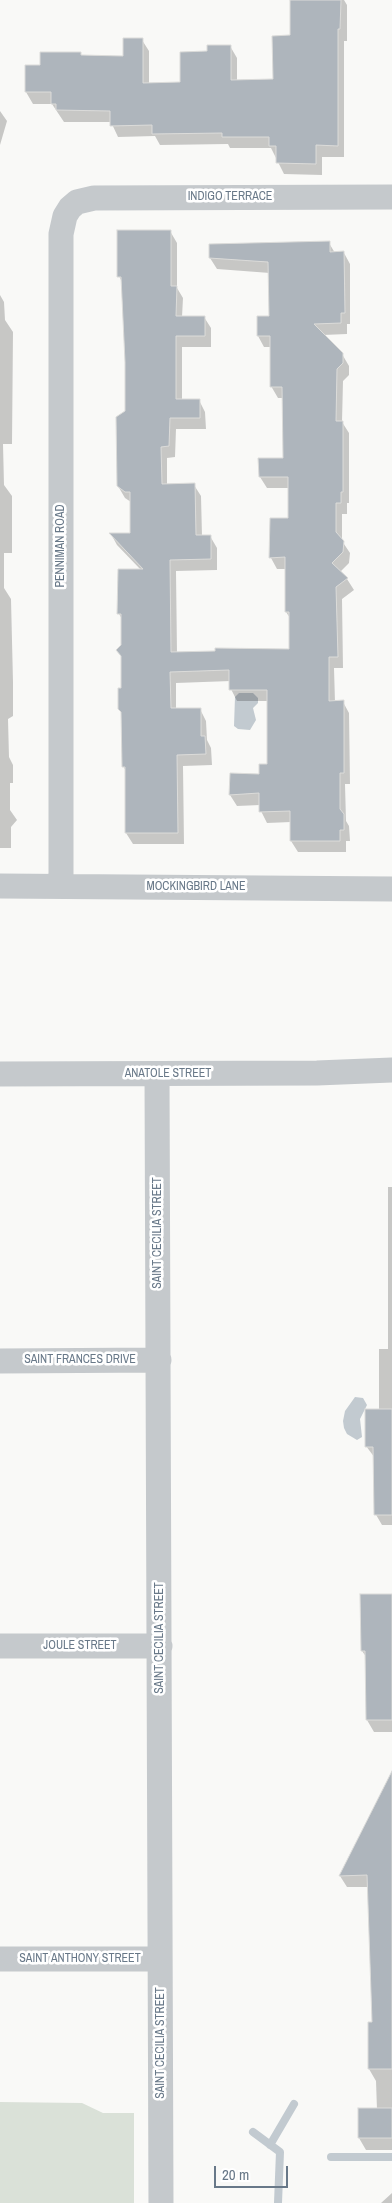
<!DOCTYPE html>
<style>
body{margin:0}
#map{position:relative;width:392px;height:2203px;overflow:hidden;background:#f9f9f7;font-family:"Archivo Narrow",sans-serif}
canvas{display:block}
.scale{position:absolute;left:214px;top:2166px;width:74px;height:22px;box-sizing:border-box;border:2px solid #687888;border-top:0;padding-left:6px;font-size:15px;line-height:18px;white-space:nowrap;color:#687888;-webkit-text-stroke:4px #fff;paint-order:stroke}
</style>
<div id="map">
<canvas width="392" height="2203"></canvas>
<div class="scale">20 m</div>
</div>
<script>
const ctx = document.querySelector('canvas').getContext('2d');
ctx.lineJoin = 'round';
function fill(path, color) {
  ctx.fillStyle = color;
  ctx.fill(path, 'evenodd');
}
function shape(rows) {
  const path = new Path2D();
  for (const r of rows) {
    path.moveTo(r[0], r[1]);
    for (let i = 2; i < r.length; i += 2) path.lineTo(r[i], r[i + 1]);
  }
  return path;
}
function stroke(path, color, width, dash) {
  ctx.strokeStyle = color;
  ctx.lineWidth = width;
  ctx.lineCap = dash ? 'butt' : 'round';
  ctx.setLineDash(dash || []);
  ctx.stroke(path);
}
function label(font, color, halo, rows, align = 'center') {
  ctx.font = font + ' "Archivo Narrow",sans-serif';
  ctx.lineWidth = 5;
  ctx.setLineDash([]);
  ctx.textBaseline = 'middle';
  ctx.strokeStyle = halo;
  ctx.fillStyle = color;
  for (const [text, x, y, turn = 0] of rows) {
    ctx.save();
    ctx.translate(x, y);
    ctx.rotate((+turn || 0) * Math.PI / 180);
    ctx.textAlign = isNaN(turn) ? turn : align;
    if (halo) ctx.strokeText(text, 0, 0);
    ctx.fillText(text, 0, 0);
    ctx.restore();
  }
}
fill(shape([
 [0,2102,82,2103,103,2113,134,2113,134,2203,0,2203]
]), '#dae1d8');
fill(shape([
 [239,693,253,693,258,698,258,703,253,708,256,720,250,730,238,729,234,726,235,697],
 [355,1397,363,1398,367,1405,360,1419,362,1437,357,1440,347,1434,344,1428,343,1421,345,1411]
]), '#c2cad0');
fill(shape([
 [292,0,344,0,347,5,347,41,344,41,344,157,322,157,322,175,284,174,271,148,230,148,228,144,160,145,155,136,118,137,111,122,64,122,52,104,33,104,26,92,41,66,80,53,82,56,124,58,142,40,149,51,149,84,181,83,208,53,230,46,237,58,237,81,274,80,292,36],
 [0,111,7,121,0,145],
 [170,231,177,243,177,288,183,298,182,317,204,317,211,328,211,347,182,347,182,400,199,400,205,412,206,429,176,429,175,457,167,458,167,485,194,485,201,496,202,536,210,536,217,548,217,570,176,571,177,653,290,651,290,618,286,612,286,569,277,569,271,558,290,520,289,488,267,488,260,477,284,459,283,398,278,398,271,386,272,347,264,347,258,336,258,317,271,317,270,273,217,269,210,258,329,243,335,253,344,253,350,264,350,324,347,324,347,334,323,335,342,354,349,366,349,375,343,381,342,422,349,433,349,503,347,503,347,514,342,514,342,541,350,553,349,563,340,572,347,579,354,590,342,599,343,668,334,668,335,702,343,702,349,713,350,784,345,784,346,821,349,826,350,841,346,841,346,852,298,852,291,841,291,822,267,823,261,811,260,805,237,806,230,795,261,775,269,765,268,701,237,701,231,689,231,681,176,683,176,710,200,709,206,721,207,740,211,748,212,765,183,766,184,844,133,844,126,833,126,771,123,766,123,715,119,709,122,689,122,619,119,614,141,570,117,545,111,534,132,534,131,502,125,498,118,486,126,411,127,362,123,284,119,276],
 [0,295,4,302,5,320,13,332,12,444,3,444,4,485,12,496,12,553,4,553,4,588,11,599,13,682,13,716,8,719,9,757,13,765,13,783,10,783,10,810,17,820,11,827,11,848,0,848],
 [388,1187,392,1187,392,1525,382,1525,375,1513,375,1458,366,1446,379,1410,379,1349,388,1349],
 [392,1595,392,1732,374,1732,367,1720,367,1658,362,1651],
 [392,1803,392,2150,366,2150,359,2138,377,2110,376,2081,369,2069,369,2023,373,2023,369,1887,347,1887,340,1876],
 [392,2193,392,2203,381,2203]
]), '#0003');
stroke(shape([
 [253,2132,280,2152,278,2203],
 [270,2145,294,2104],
 [331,2157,392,2157]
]), '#c2cad0', 8);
const building = shape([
 [290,0,341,0,340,29,338,29,338,146,316,145,316,164,276,163,276,146,269,146,269,137,222,137,222,133,152,134,152,125,110,126,110,111,56,110,56,104,51,104,51,92,25,92,25,65,40,65,40,52,81,52,81,55,123,56,123,38,143,38,143,83,180,82,180,52,207,51,207,45,231,45,231,80,273,79,272,36,290,35,290,0],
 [117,230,171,230,171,286,177,286,176,316,205,316,205,336,176,336,176,399,200,399,200,418,170,418,169,446,161,447,162,484,195,483,196,535,211,535,211,559,170,560,171,652,215,651,215,648,289,649,289,612,285,612,285,557,269,558,270,518,288,518,288,477,259,477,258,458,283,458,282,387,270,387,270,336,257,336,257,316,269,316,268,262,209,258,209,244,330,241,330,252,344,251,345,313,341,313,341,323,314,324,343,353,343,363,337,369,336,421,343,421,343,492,341,492,341,503,336,503,336,532,344,541,343,552,332,563,348,578,336,587,338,657,329,657,329,701,344,700,344,773,340,773,340,809,344,814,344,830,340,830,340,841,290,841,290,811,259,812,259,793,229,795,230,773,259,774,259,764,267,764,267,690,229,690,229,670,170,672,171,708,201,708,201,736,205,736,206,754,177,755,178,833,125,833,125,767,122,767,121,712,118,709,118,688,121,688,121,656,116,650,121,645,121,614,117,614,118,569,143,569,109,533,130,533,130,492,125,492,117,486,116,417,125,411,125,362,121,277,117,277,117,230],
 [365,1409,392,1409,392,1515,374,1515,373,1447,365,1447,365,1409],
 [360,1594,392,1594,392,1720,366,1720,365,1651,361,1651,360,1594],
 [392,1771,392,2069,368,2069,368,2022,372,2022,367,1875,339,1876,392,1771],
 [358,2108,392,2108,392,2138,358,2138,358,2108]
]);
fill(building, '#aeb5bc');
stroke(building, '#dbdbd9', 1);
stroke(shape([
 [0,886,392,889],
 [61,886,61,234,65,216,70,208,77,202,94,198,392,197],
 [0,1074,317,1073,392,1070],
 [157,1074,161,2203],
 [0,1361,159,1360],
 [0,1646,160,1646],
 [0,1959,160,1959]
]), '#c5c9cc', 25);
label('12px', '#687888', '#fff', [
 ["INDIGO TERRACE",230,197],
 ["PENNIMAN ROAD",61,546,-90],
 ["MOCKINGBIRD LANE",196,887],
 ["ANATOLE STREET",168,1074],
 ["SAINT CECILIA STREET",158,1233,-90],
 ["SAINT FRANCES DRIVE",80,1360],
 ["SAINT CECILIA STREET",160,1638,-90],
 ["JOULE STREET",80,1646],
 ["SAINT ANTHONY STREET",80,1959],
 ["SAINT CECILIA STREET",161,2043,-90]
]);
</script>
